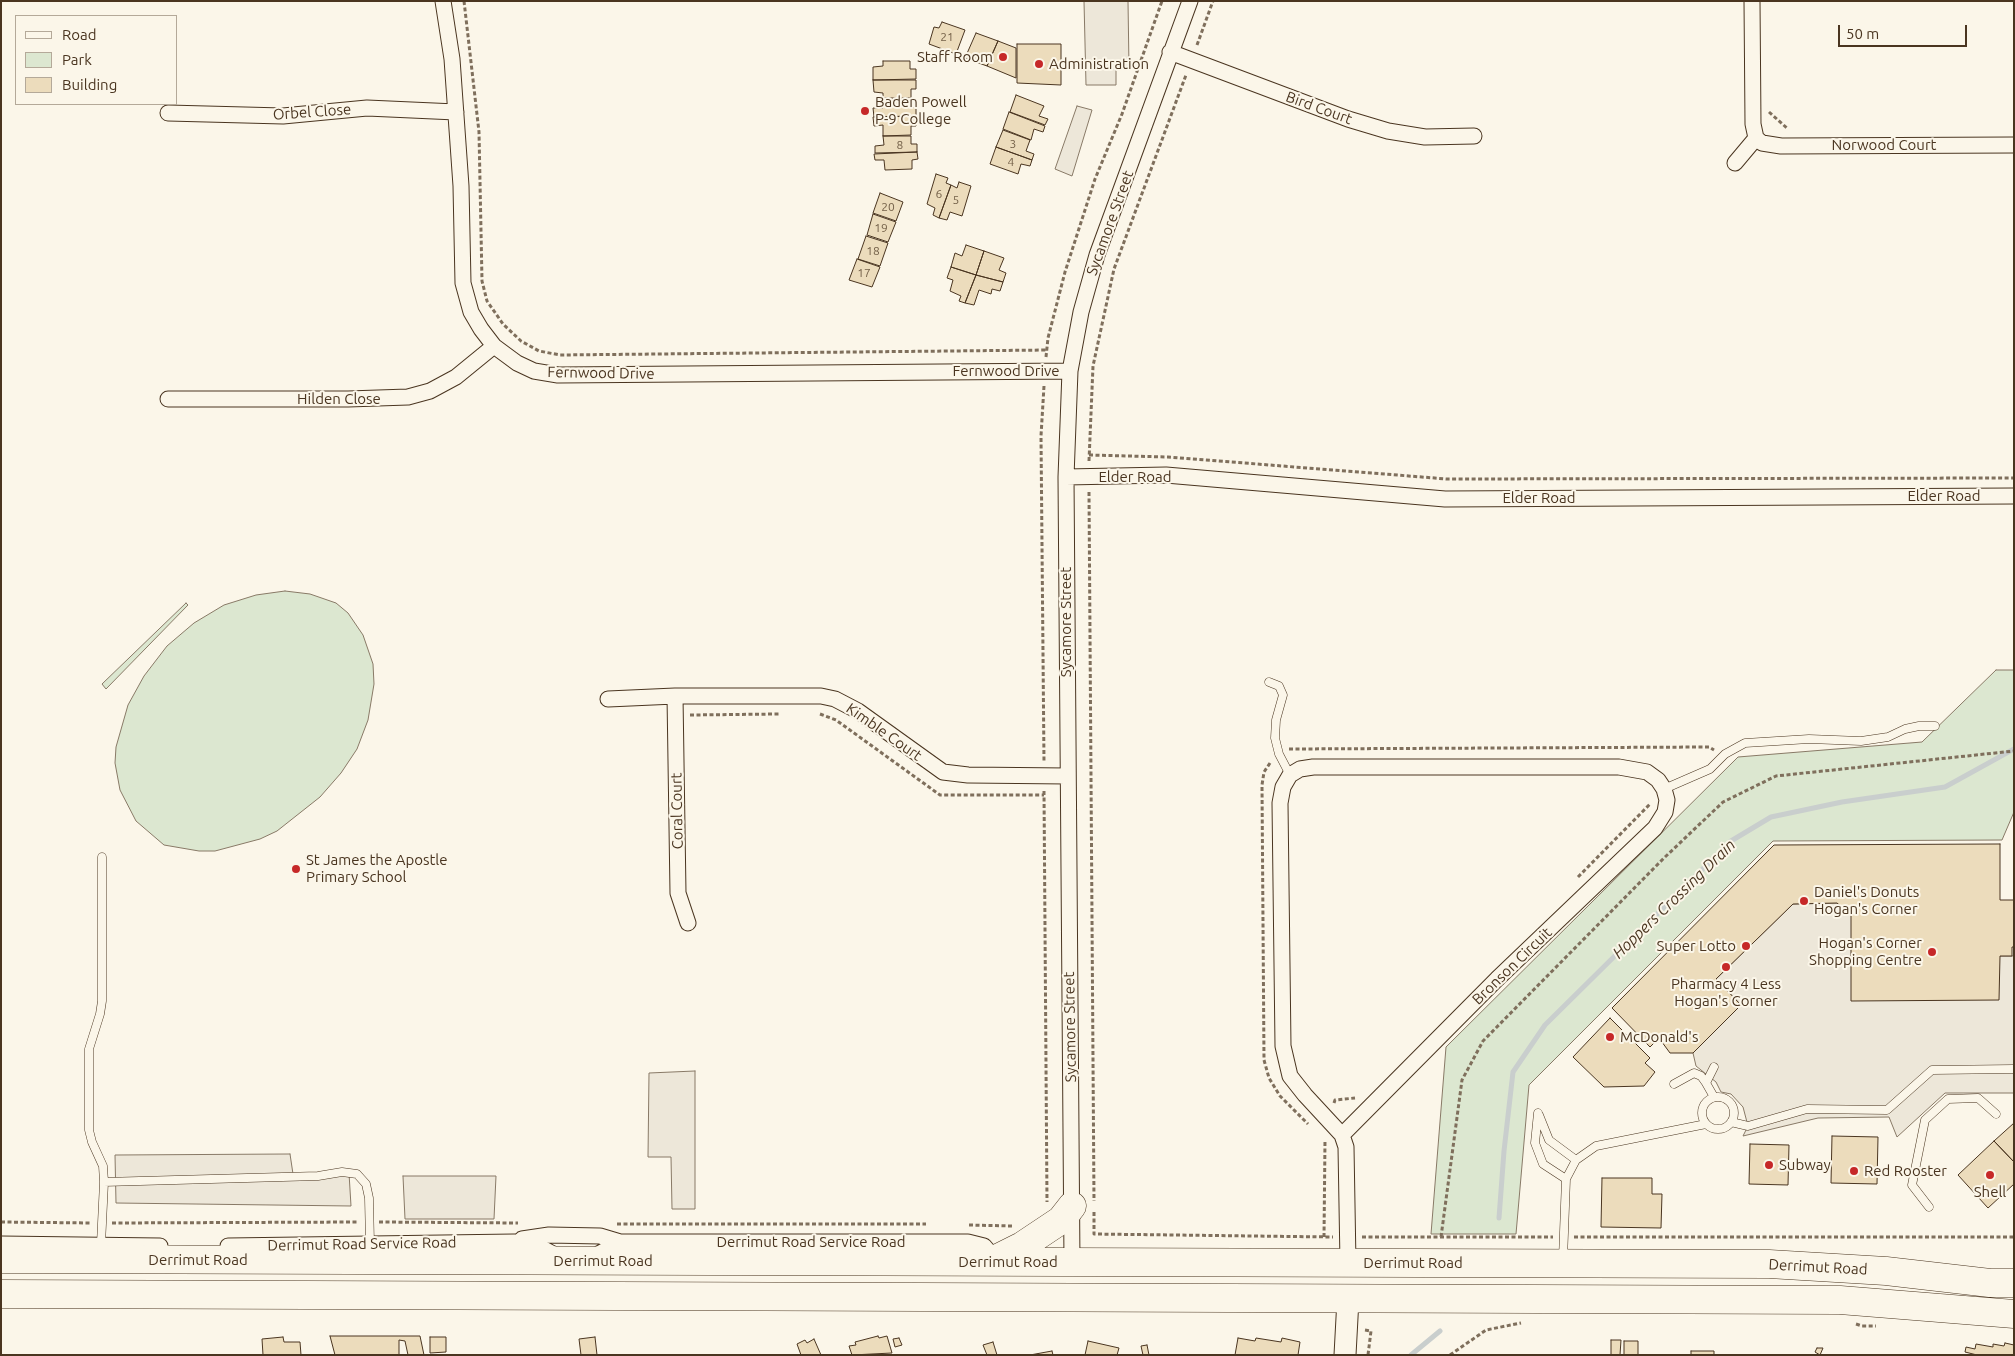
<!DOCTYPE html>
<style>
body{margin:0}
#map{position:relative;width:2015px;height:1356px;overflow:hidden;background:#fbf6e9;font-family:Ubuntu,sans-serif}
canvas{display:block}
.frame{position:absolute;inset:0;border:2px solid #4a3520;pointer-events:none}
.legend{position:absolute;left:15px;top:15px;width:162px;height:90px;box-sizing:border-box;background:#fbf6e9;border:1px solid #b4a999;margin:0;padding:6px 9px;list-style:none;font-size:15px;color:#4a3520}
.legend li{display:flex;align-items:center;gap:10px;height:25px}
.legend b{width:25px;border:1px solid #b4a999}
.scale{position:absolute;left:1838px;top:25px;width:129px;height:22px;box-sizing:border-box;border:2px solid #4a3520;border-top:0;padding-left:6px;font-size:15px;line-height:18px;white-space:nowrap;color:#4a3520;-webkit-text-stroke:4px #fbf6e9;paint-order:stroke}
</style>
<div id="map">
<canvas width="2015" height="1356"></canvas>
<div class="frame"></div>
<ul class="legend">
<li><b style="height:6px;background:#fbf6e9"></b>Road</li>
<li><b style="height:14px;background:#dce7d0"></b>Park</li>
<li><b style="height:14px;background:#ecdcbc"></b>Building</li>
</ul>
<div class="scale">50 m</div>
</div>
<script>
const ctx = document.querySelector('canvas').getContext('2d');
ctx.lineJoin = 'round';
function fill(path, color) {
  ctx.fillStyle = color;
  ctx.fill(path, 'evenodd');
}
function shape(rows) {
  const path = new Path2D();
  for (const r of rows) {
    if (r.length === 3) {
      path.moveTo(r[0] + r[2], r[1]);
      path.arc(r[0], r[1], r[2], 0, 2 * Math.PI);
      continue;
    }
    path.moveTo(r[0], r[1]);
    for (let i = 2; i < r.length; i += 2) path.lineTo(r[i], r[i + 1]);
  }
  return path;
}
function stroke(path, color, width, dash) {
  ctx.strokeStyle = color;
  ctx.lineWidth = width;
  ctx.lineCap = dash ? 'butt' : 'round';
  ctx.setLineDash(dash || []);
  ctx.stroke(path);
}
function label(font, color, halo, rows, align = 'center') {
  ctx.font = font + ' Ubuntu,sans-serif';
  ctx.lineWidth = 4;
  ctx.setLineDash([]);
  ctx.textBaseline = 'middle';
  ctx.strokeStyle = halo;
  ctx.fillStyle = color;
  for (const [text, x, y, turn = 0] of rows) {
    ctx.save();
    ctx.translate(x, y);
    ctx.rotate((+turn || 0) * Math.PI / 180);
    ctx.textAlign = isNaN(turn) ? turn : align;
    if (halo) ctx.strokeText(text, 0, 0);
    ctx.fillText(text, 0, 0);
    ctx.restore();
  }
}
const green = shape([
 [285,591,310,594,336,603,348,613,363,635,373,664,374,684,368,720,357,749,341,773,320,797,277,831,260,839,215,851,199,851,164,845,136,821,120,790,115,763,116,747,128,705,144,676,167,646,194,623,224,605,256,595,285,591],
 [186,603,188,605,106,689,102,684,186,603],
 [1996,670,2014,670,2014,812,2002,840,1773,841,1529,1085,1516,1234,1431,1234,1446,1047,1738,757,1922,742,1996,670]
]);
fill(green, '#dce7d0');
stroke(green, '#887966', 1);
const parking = shape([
 [1084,1,1128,1,1129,68,1116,68,1116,85,1086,85,1084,1],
 [1077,106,1092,110,1072,176,1055,169,1077,106],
 [1837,903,1851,915,2000,956,2014,956,2014,1093,1945,1093,1897,1137,1889,1117,1818,1118,1743,1136,1748,1126,1743,1107,1731,1094,1721,1092,1716,1082,1696,1066,1693,1053,1741,1005,1716,979,1793,904,1837,903],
 [695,1071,695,1209,672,1209,671,1157,648,1157,649,1073,695,1071],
 [290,1154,293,1174,349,1173,351,1206,116,1203,115,1155,290,1154],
 [403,1176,496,1176,494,1219,405,1219,403,1176]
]);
fill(parking, '#ede7d9');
stroke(parking, '#887966', 1);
stroke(shape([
 [1499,1218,1504,1151,1513,1072,1545,1025,1731,841,1771,817,1842,802,1945,787,2014,749],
 [1411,1355,1440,1331]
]), '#c9cecd', 5);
const building = shape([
 [942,22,965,30,956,54,929,44,934,27,939,28,942,22],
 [976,33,998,41,987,66,965,58,976,33],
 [998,41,1016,48,1016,78,987,66,998,41],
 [1017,44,1061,44,1061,85,1017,83,1017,44],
 [883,61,910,61,910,69,916,69,916,79,873,80,873,67,883,66,883,61],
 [873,80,916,80,916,89,911,89,911,98,883,98,883,93,874,92,873,80],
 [1016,95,1044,106,1039,116,1048,119,1045,125,1010,112,1016,95],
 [883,99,911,99,911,107,916,107,916,116,874,117,873,108,883,108,883,99],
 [1009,112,1045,126,1043,132,1034,129,1031,140,1003,129,1009,112],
 [916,116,916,126,911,126,911,135,883,136,883,125,874,126,873,117,916,116],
 [1003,130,1030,140,1026,151,1034,154,1032,160,996,147,1003,130],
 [883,136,911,136,911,144,917,144,917,152,875,153,875,146,884,145,883,136],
 [996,147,1032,160,1030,166,1021,164,1018,174,990,164,996,147],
 [917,152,918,159,912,160,912,169,885,170,884,160,875,160,874,154,917,152],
 [936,174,948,178,946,183,951,185,939,218,933,215,935,208,927,204,936,174],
 [959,182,971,186,962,216,950,212,947,220,939,218,951,185,957,188,959,182],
 [880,193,903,202,896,221,873,213,880,193],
 [873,214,896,222,888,242,867,235,873,214],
 [866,236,888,243,880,266,858,259,866,236],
 [966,245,984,251,976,275,951,267,955,253,962,256,966,245],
 [984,251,1004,258,999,270,1006,273,1003,282,976,275,984,251],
 [857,259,880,267,872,287,849,280,857,259],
 [951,267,976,275,965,303,959,301,961,296,950,291,953,280,947,278,951,267],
 [976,275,1003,282,1000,291,992,289,991,294,979,290,974,305,965,303,976,275],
 [2000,844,2000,900,2014,900,2014,947,2012,947,2012,956,2000,956,1999,1000,1851,1001,1851,915,1837,903,1793,904,1716,979,1741,1005,1693,1053,1670,1053,1659,1038,1650,1047,1612,1008,1774,845,2000,844],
 [1610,1018,1650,1058,1645,1063,1655,1072,1644,1086,1604,1087,1573,1057,1610,1018],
 [2014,1123,2014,1162,1994,1141,2014,1123],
 [1832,1136,1878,1137,1877,1184,1831,1183,1832,1136],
 [1994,1141,2014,1162,2014,1184,1988,1208,1958,1175,1994,1141],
 [1750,1144,1789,1145,1788,1185,1749,1184,1750,1144],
 [1602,1178,1652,1178,1652,1194,1662,1194,1661,1228,1601,1227,1602,1178],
 [330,1336,420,1336,424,1355,408,1355,405,1341,399,1340,399,1355,335,1355,330,1336],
 [878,1336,879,1338,887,1336,892,1353,852,1355,849,1346,856,1345,855,1342,878,1336],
 [283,1337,284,1342,300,1342,301,1355,263,1355,262,1339,283,1337],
 [430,1337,446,1337,446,1352,430,1353,430,1337],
 [595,1337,597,1355,581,1355,579,1339,595,1337],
 [899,1338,902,1345,895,1347,893,1339,899,1338],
 [1238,1338,1255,1341,1256,1338,1281,1342,1282,1338,1300,1342,1298,1355,1235,1355,1238,1338],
 [814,1339,821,1355,801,1355,797,1344,805,1340,807,1343,814,1339],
 [1611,1340,1621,1340,1620,1355,1611,1355,1611,1340],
 [1088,1341,1119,1348,1117,1355,1085,1355,1088,1341],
 [1624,1341,1638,1341,1638,1355,1624,1355,1624,1341],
 [993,1342,997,1355,987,1355,983,1345,993,1342],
 [2005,1343,2014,1345,2014,1355,1977,1355,1965,1352,1966,1347,1975,1349,1976,1344,1993,1347,1993,1344,2004,1346,2005,1343],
 [1147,1345,1149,1355,1143,1355,1141,1346,1147,1345],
 [1817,1348,1823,1348,1820,1355,1815,1352,1817,1348],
 [1052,1351,1053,1355,1030,1355,1052,1351],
 [1691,1351,1714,1351,1714,1355,1691,1355,1691,1351]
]);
fill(building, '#ecdcbc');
stroke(building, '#4a3520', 1);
const lane = shape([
 [1269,682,1279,686,1283,695,1276,720,1275,738,1279,754,1290,775],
 [1664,789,1710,769,1725,754,1745,743,1809,739,1861,741,1888,737,1905,729,1919,726,1935,726],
 [102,857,102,1001,100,1014,89,1049,89,1130,92,1142,103,1166,104,1182],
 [1674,1084,1694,1073,1701,1076,1706,1083],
 [1714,1097,1706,1083,1714,1067],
 [1718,1113,16],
 [1538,1113,1535,1143,1543,1164,1566,1179],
 [1539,1115,1549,1140,1576,1160],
 [1731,1122,1748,1126,1807,1109,1887,1110,1932,1070,2014,1069],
 [1929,1207,1912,1185,1925,1120,1948,1099,1978,1098,1996,1114],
 [101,1244,104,1182,318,1176,342,1172,357,1174,366,1184,369,1198,370,1244],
 [1563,1259,1566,1179,1576,1160,1596,1146,1706,1124]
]);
const street = shape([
 [443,1,452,59,461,186,463,283,471,312,481,329,494,346,517,363,534,371,558,375,1070,371],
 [1752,1,1753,124,1756,138,1762,143,1781,146,2014,145],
 [1170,52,1348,119,1388,131,1425,137,1474,136],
 [168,113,283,116,367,108,456,112],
 [1735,163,1756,138],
 [168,399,348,399,408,397,430,391,456,377,494,346],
 [1066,477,1166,475,1445,499,2014,496],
 [675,696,678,893,688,923],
 [608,699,675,696,821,696,835,699,858,711,943,772,968,775,1067,776],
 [1342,1135,1497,979,1655,828,1665,812,1667,800,1664,789,1658,780,1647,772,1619,767,1313,767,1300,769,1290,775,1283,787,1280,803,1283,1046,1290,1076,1305,1095,1342,1135,1346,1147,1348,1263],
 [522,1239,549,1235,600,1236,620,1242],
 [1,1244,160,1246],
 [228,1246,514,1242,536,1245,557,1256],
 [593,1257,620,1242,968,1242,984,1246,990,1253,990,1262],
 [1072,1262,1066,477,1070,371,1081,312,1097,255,1190,1]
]);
const secondary = shape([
 [1345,1355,1348,1299]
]);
const highway = shape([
 [1,1259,1769,1264,1886,1271,1990,1283,2014,1283],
 [994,1260,1022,1246,1061,1220,1072,1206],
 [1,1294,1840,1300,2014,1314]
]);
stroke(lane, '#4a3520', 9);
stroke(street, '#4a3520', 17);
stroke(secondary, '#4a3520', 23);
stroke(highway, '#4a3520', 29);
stroke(shape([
 [464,1,479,132,482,281,487,301,503,324,521,341,539,351,560,355,1047,350],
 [1197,45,1213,1],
 [1769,112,1788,129],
 [1046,357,1048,338,1065,272,1095,179,1122,114,1162,1],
 [1044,386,1041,436,1044,762],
 [1089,455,1168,457,1447,479,2014,478],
 [1089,461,1093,366,1114,269,1186,75],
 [1089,492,1094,1201],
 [820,714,836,720,940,795,1044,795],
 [690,715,779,714],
 [1289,749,1709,747,1714,750],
 [1270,763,1264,772,1262,785,1264,1060,1269,1078,1280,1096,1308,1124],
 [1044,791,1047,1202],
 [1578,877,1651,803],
 [1334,1103,1335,1100,1355,1098],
 [1094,1212,1094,1234,1333,1237],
 [1,1222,91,1223],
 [379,1222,518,1223],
 [112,1223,358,1222],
 [617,1224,926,1224],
 [969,1225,1013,1226],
 [1324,1237,1325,1140],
 [1362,1237,1553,1237],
 [1441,1237,1462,1080,1483,1041,1664,858,1723,802,1776,776,2014,751],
 [1574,1237,2014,1237],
 [1856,1324,1862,1326,1876,1326],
 [1365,1330,1371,1331,1368,1355],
 [1450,1355,1486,1330,1521,1323]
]), '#7f6f5c', 3, [4, 2.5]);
stroke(lane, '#fbf6e9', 8);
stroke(street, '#fbf6e9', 15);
stroke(secondary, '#fbf6e9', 21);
stroke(highway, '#fbf6e9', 28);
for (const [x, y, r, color] of [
 [1003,57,5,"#c62828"],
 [1039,64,5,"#c62828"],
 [865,111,5,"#c62828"],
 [296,869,5,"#c62828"],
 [1804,901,5,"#c62828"],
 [1746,946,5,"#c62828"],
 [1932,952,5,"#c62828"],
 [1726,967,5,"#c62828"],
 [1610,1037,5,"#c62828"],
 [1769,1165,5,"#c62828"],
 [1854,1171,5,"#c62828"],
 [1990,1175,5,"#c62828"]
]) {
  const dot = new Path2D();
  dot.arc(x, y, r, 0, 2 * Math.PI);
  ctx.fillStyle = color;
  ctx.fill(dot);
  stroke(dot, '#fbf6e9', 2);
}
label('12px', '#725f47', null, [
 ["21",947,37],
 ["3",1013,144],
 ["8",900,145],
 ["4",1011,162],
 ["6",939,194],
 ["5",956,200],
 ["20",888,207],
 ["19",881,228],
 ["18",873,251],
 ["17",864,273]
]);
label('15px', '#4a3520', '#fbf6e9', [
 ["Staff Room",993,57,"right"],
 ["Administration",1049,64],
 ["Baden Powell",875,102],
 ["P-9 College",875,119],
 ["St James the Apostle",306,860],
 ["Primary School",306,877],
 ["Daniel's Donuts",1814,892],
 ["Hogan's Corner",1814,909],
 ["Hogan's Corner",1922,943,"right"],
 ["Shopping Centre",1922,960,"right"],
 ["Super Lotto",1736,946,"right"],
 ["Pharmacy 4 Less",1726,984,"center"],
 ["Hogan's Corner",1726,1001,"center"],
 ["McDonald's",1620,1037],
 ["Subway",1779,1165],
 ["Red Rooster",1864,1171],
 ["Shell",1990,1192,"center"]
], 'left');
label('15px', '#4a3520', '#fbf6e9', [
 ["Bird Court",1319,108,20],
 ["Orbel Close",312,112,-4],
 ["Norwood Court",1884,145],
 ["Sycamore Street",1110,223,-70],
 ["Fernwood Drive",1006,371],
 ["Fernwood Drive",601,373,1],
 ["Hilden Close",339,399],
 ["Elder Road",1135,477],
 ["Elder Road",1944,496],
 ["Elder Road",1539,498],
 ["Sycamore Street",1066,622,-90],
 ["Kimble Court",884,732,35],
 ["Coral Court",677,811,-91],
 ["Bronson Circuit",1512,966,-44],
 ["Sycamore Street",1070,1027,-91],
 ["Derrimut Road Service Road",811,1242],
 ["Derrimut Road Service Road",362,1244,-1],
 ["Derrimut Road",198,1260],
 ["Derrimut Road",603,1261],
 ["Derrimut Road",1008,1262],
 ["Derrimut Road",1413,1263],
 ["Derrimut Road",1818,1267,3]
]);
label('italic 16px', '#4a3520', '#fbf6e9', [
 ["Hoppers Crossing Drain",1674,899,-44]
]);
</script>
